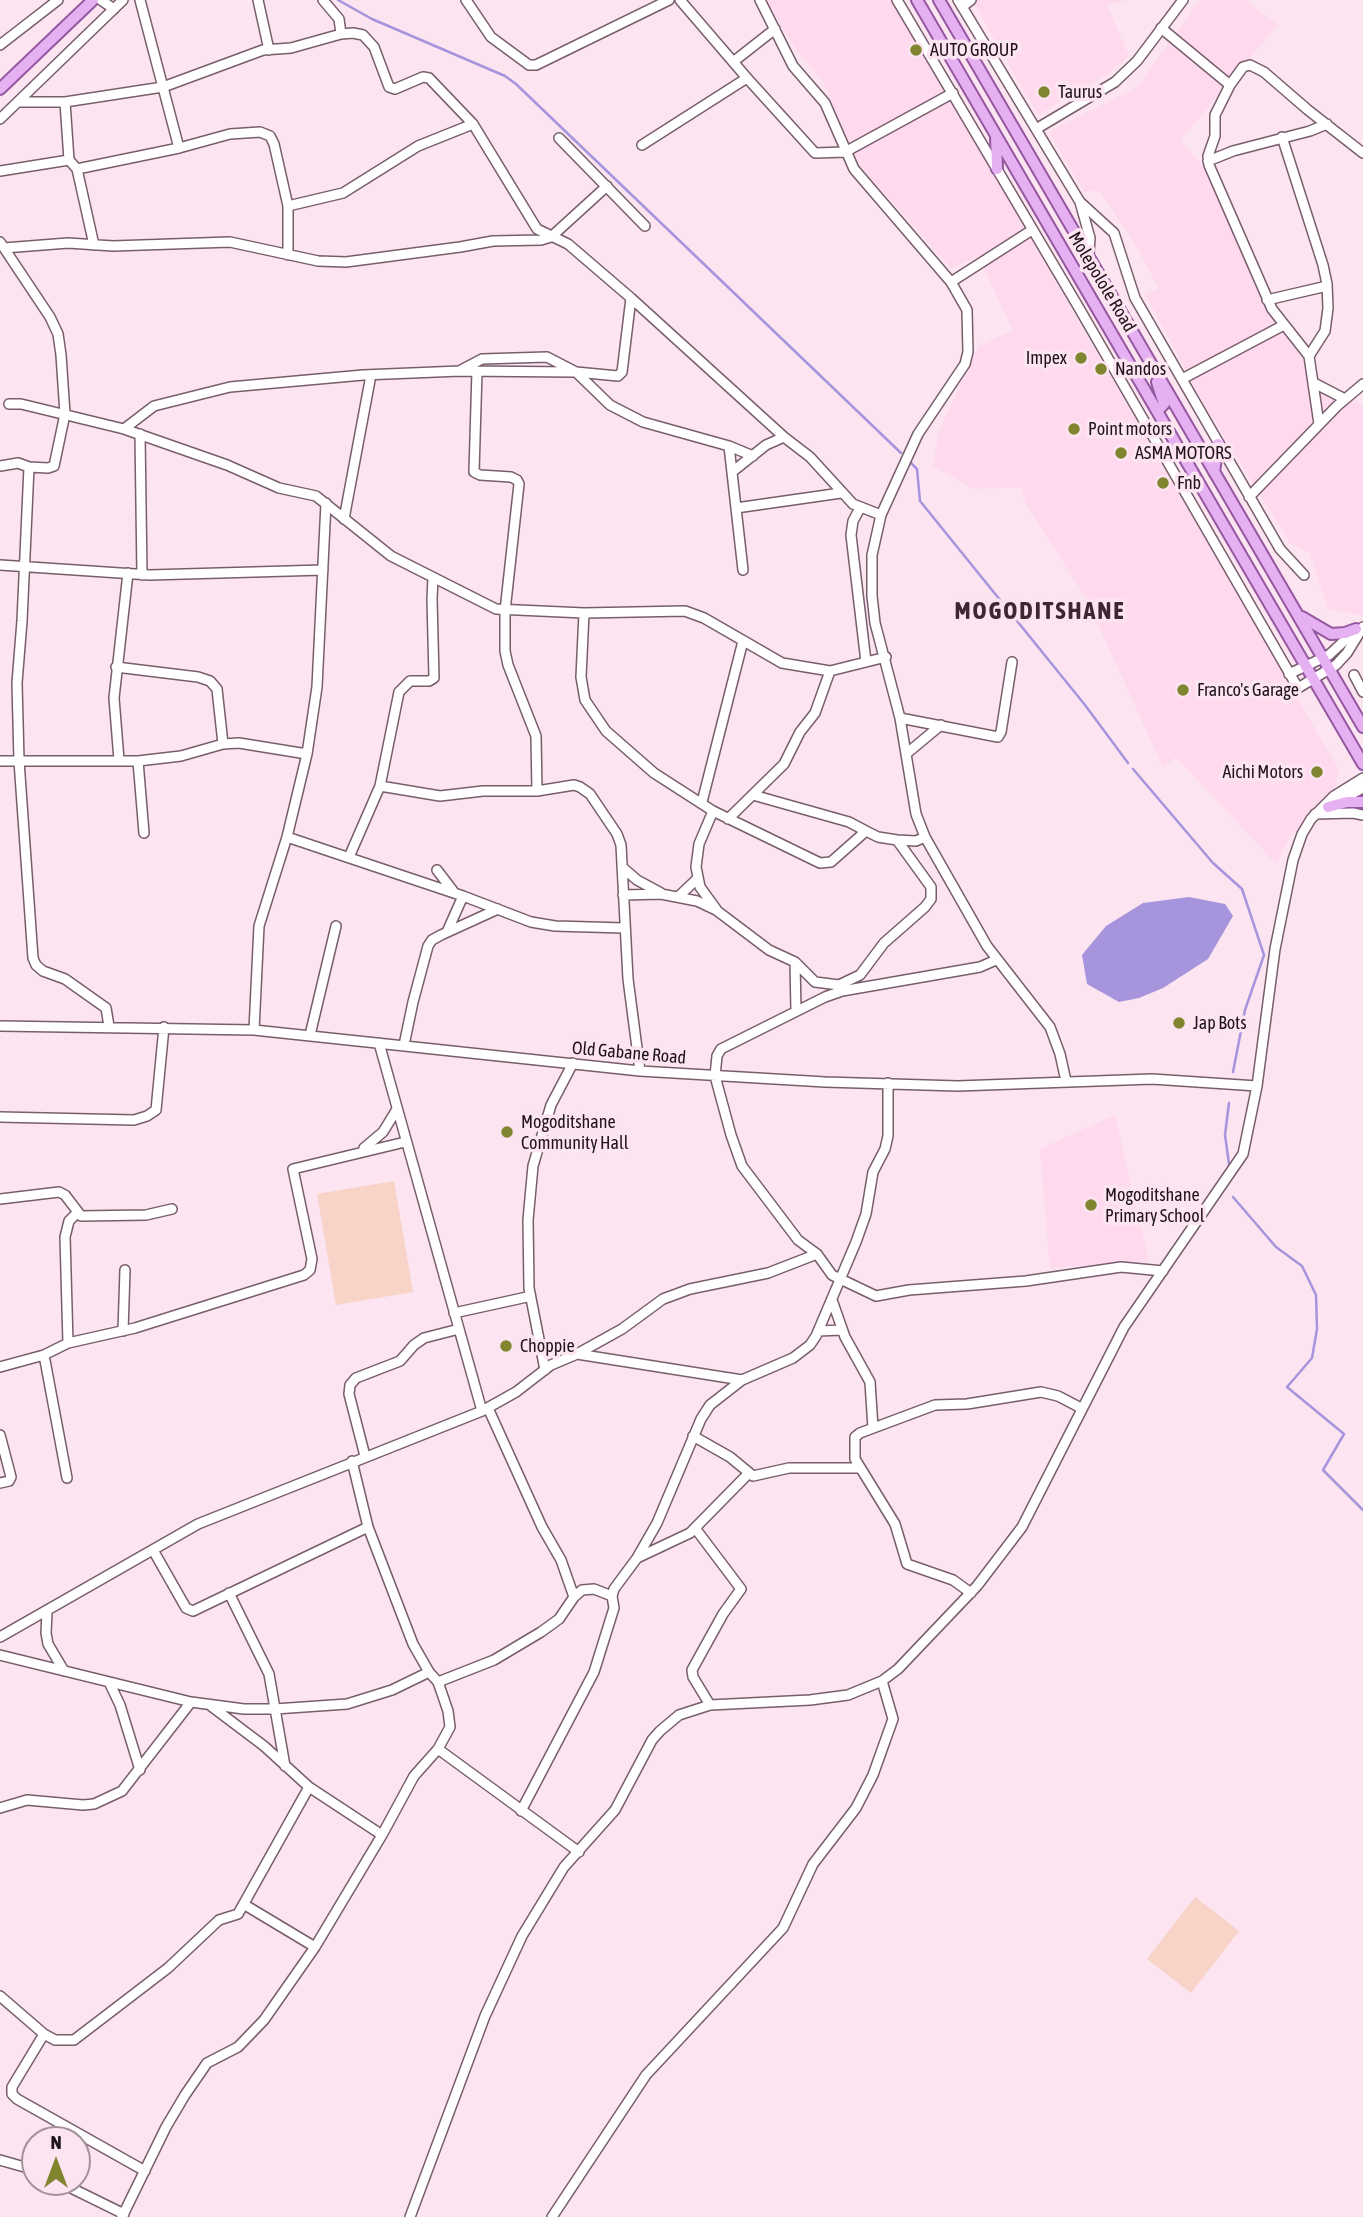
<!DOCTYPE html>
<style>
body{margin:0}
#map{position:relative;width:1363px;height:2217px;overflow:hidden;background:#fce4f1;font-family:"Asap Condensed",sans-serif}
canvas{display:block}
.north{position:absolute;left:21px;top:2126px;width:70px;height:70px;box-sizing:border-box;background:#fce4f1;border:2px solid #a3919b;border-radius:50%;rotate:0deg;font-size:19px;font-weight:700;line-height:28px;text-align:center;color:#1e1419}
.north::after{content:'';display:block;margin:auto;width:24px;height:32px;background:#828530;clip-path:polygon(50% 0,100% 100%,50% 72%,0 100%)}
</style>
<div id="map">
<canvas width="1363" height="2217"></canvas>
<div class="north">N</div>
</div>
<script>
const ctx = document.querySelector('canvas').getContext('2d');
ctx.lineJoin = 'round';
function fill(path, color) {
  ctx.fillStyle = color;
  ctx.fill(path, 'evenodd');
}
function shape(rows) {
  const path = new Path2D();
  for (const r of rows) {
    path.moveTo(r[0], r[1]);
    for (let i = 2; i < r.length; i += 2) path.lineTo(r[i], r[i + 1]);
  }
  return path;
}
function stroke(path, color, width, dash) {
  ctx.strokeStyle = color;
  ctx.lineWidth = width;
  ctx.lineCap = dash ? 'butt' : 'round';
  ctx.setLineDash(dash || []);
  ctx.stroke(path);
}
function label(font, color, halo, rows, align = 'center') {
  ctx.font = font + ' "Asap Condensed",sans-serif';
  ctx.lineWidth = 7;
  ctx.setLineDash([]);
  ctx.textBaseline = 'middle';
  ctx.strokeStyle = halo;
  ctx.fillStyle = color;
  for (const [text, x, y, turn = 0] of rows) {
    ctx.save();
    ctx.translate(x, y);
    ctx.rotate((+turn || 0) * Math.PI / 180);
    ctx.textAlign = isNaN(turn) ? turn : align;
    if (halo) ctx.strokeText(text, 0, 0);
    ctx.fillText(text, 0, 0);
    ctx.restore();
  }
}
fill(shape([
 [765,0,892,0,1339,770,1335,787,1292,834,1276,864,1176,757,1163,767,1086,598,1027,506,1021,487,974,489,933,466,939,431,979,346,1013,330,978,256,951,268,860,166,823,82,796,49],
 [972,0,1127,0,1107,5,1129,56,1106,75,1038,115],
 [1200,0,1245,0,1278,25,1180,140,1226,194,1278,307,1319,377,1363,406,1363,617,1348,612,1328,610,1310,553,1290,543,1202,401,1145,294,1159,289,1135,244,1099,190,1084,192,1049,132,1137,87],
 [1115,1115,1149,1261,1050,1268,1040,1149]
]), '#ffd9ed');
fill(shape([
 [394,1181,413,1292,336,1305,317,1194],
 [1195,1897,1239,1931,1191,1993,1147,1959]
]), '#f8d3c8');
fill(shape([
 [1189,897,1225,904,1233,916,1208,959,1163,988,1139,998,1119,1002,1087,984,1082,955,1106,926,1143,903]
]), '#a694dc');
stroke(shape([
 [338,0,372,19,505,76,516,84,901,453],
 [911,463,917,469,920,501,1085,705,1128,763],
 [1133,769,1213,863,1242,889,1264,955,1245,1010,1233,1072],
 [1229,1164,1225,1135,1229,1103],
 [1233,1197,1276,1247,1302,1266,1316,1295,1317,1329,1312,1358,1287,1387,1344,1434,1323,1470,1363,1510]
]), '#a694dc', 2.5);
const minor = shape([
 [101,0,114,9],
 [140,0,179,148],
 [258,0,269,50],
 [323,0,339,19,341,34],
 [466,0,491,37,529,65,536,65,669,0],
 [680,0,747,78,815,153,845,152,953,93],
 [760,0,793,66,825,103,854,169,951,282,967,310,968,352,965,364,918,434,881,515,872,555,872,596,875,623,900,718,916,814,925,837,987,946,1050,1027,1060,1054,1066,1081],
 [897,0,1079,308,1298,688,1336,665,1347,653,1363,627],
 [958,0,1080,202,1090,238,1089,254],
 [962,7,971,0],
 [1161,28,1230,85],
 [0,45,58,0],
 [733,62,775,29],
 [18,102,65,102,163,87,263,50,291,48,341,34,353,33,363,35,374,47,389,87,395,89,423,77,429,78,473,124,537,229,568,244,631,298,784,437,810,457,853,504,881,515],
 [65,102,69,160],
 [0,119,123,0],
 [1036,129,1115,82,1137,61,1183,0],
 [1282,137,1323,265,1327,284,1328,308,1325,331,1309,356],
 [559,138,645,226],
 [642,145,747,78],
 [1208,161,1233,151,1310,131,1327,124],
 [0,171,69,160,77,169],
 [1080,202,1114,233,1135,298,1280,549,1304,575],
 [288,206,343,193,418,146,473,124],
 [0,242,50,317,58,334,61,355,65,414,54,466,48,468,29,467,18,463,0,466],
 [94,245,77,169,179,148,230,134,260,132,270,136,274,144,288,206,288,255],
 [4,248,68,243,113,246,230,242,318,261,346,262,460,247,493,241,541,240,551,237,607,186],
 [951,282,1032,230],
 [1267,300,1327,286],
 [461,370,482,359,547,357,576,372,610,405,643,422,729,446,753,456],
 [477,371,474,472,480,475,511,477,517,480,519,484,505,611,505,651,508,665,536,736,537,791],
 [1182,379,1284,325],
 [1314,383,1345,399],
 [9,404,21,404,124,429,227,465,279,488,316,496,391,556,496,609,584,613,685,611,704,618,782,663,830,671,886,657],
 [1319,424,1309,356,1272,309,1209,165,1208,156,1215,136,1215,115,1230,85,1243,67,1250,65,1264,72,1308,110,1363,153],
 [124,429,154,406,230,387,363,375,460,371,576,372,618,376,622,372,631,298],
 [140,434,142,575],
 [729,446,743,570],
 [29,467,22,621,17,683,19,761,33,958,36,965,43,971,65,979,106,1008,109,1026],
 [732,472,766,445,784,437],
 [1249,497,1337,406,1363,384],
 [736,508,841,493],
 [860,508,853,521,851,535,866,662],
 [344,519,371,375],
 [0,565,150,575,323,570],
 [584,613,581,677,585,700,606,731,654,773,713,811,820,863,831,862,866,831,878,837,897,840,916,841,925,837],
 [116,667,198,677,210,681,217,689,223,744],
 [1289,674,1329,655,1357,629],
 [1354,675,1363,692],
 [900,718,998,737,1001,732,1012,662],
 [906,754,941,725],
 [119,760,114,698,128,573],
 [0,761,138,761,181,756,223,744,239,743,307,754],
 [138,761,144,833],
 [380,786,440,796,483,791,537,791,574,785,580,787,590,794,617,834,621,845,628,979,640,1071],
 [753,795,849,822,866,831],
 [702,802,743,641],
 [1337,802,1363,788],
 [713,811,699,844,696,867,700,887,716,909],
 [1315,814,1353,813,1363,815],
 [728,819,784,764,800,732,815,713,830,671],
 [287,837,463,896,531,922,555,926,624,928],
 [349,857,380,786,399,692,410,681,429,681,434,678,432,599,433,578],
 [622,867,637,880,661,893],
 [437,870,453,891],
 [623,895,661,894,697,901,716,910,769,950,795,962,815,982,839,985,860,975,884,943,925,907,931,899,931,887,897,840],
 [679,896,698,878],
 [447,932,463,896],
 [996,960,980,967,842,991,825,997,721,1049,717,1056,715,1076,731,1135,742,1166,798,1240,817,1254,832,1275,876,1296,909,1290,1026,1281,1121,1267,1163,1271],
 [795,962,796,1011],
 [0,1026,254,1030,640,1071,825,1082,958,1086,1152,1079,1257,1086],
 [254,1030,259,926,287,837,307,754,317,687,326,503],
 [310,1035,336,926],
 [379,1043,482,1411],
 [404,1045,413,1002,428,946,432,940,441,935,498,909],
 [0,1117,134,1120,147,1116,156,1110,164,1027],
 [364,1148,383,1132,397,1109],
 [0,1199,59,1192,65,1195,81,1216,146,1215,172,1209],
 [832,1300,845,1337,870,1382,873,1428],
 [454,1313,527,1297],
 [123,1331,125,1270],
 [818,1331,842,1330],
 [68,1343,65,1237,69,1221,77,1213],
 [577,1354,742,1380],
 [44,1355,67,1478],
 [0,1367,44,1355,68,1343,135,1328,304,1275,310,1270,312,1259,293,1169,405,1142],
 [545,1370,529,1288,528,1220,533,1166,551,1105,573,1063],
 [488,1408,542,1527,561,1560,574,1597],
 [0,1435,11,1477,9,1481,0,1483],
 [693,1436,730,1457,753,1476,789,1468,859,1468],
 [365,1456,349,1394,350,1385,356,1378,400,1361,414,1345,424,1338,459,1329],
 [695,1528,741,1589,723,1614,692,1670,693,1677,710,1705],
 [153,1550,186,1608,193,1611,368,1527],
 [637,1558,690,1533,748,1474],
 [229,1593,269,1674,285,1766],
 [971,1593,953,1580,907,1564,895,1524,855,1459,855,1437,860,1433,935,1405,967,1404,1041,1392,1058,1396,1081,1408],
 [47,1612,46,1633,48,1644,64,1671],
 [0,1637,198,1524,482,1411,516,1392,551,1365,577,1354,622,1329,663,1299,690,1289,768,1273,817,1254],
 [0,1655,191,1702,244,1709,275,1709,347,1704,392,1690,429,1672],
 [109,1682,120,1705,140,1770],
 [438,1682,494,1660,541,1632,559,1619,574,1597,582,1590,594,1589,612,1596],
 [211,1706,264,1746,309,1787,382,1835],
 [438,1749,579,1852],
 [0,1808,27,1800,83,1805,94,1804,122,1791,191,1702],
 [521,1811,594,1672,614,1608,612,1596,614,1589,637,1558,657,1523,701,1419,710,1405,742,1380,793,1358,810,1345,816,1336,856,1242,866,1214,873,1172,885,1149,888,1136,888,1083],
 [245,1905,315,1947],
 [0,1996,44,2034,55,2040,74,2040,168,1968,219,1920,238,1914,309,1787],
 [44,2034,12,2087,12,2094,17,2099,145,2171],
 [0,2160,35,2170],
 [59,2182,124,2214],
 [122,2217,166,2127,185,2095,207,2063,238,2047,264,2020,315,1947,382,1835,414,1776,438,1749,450,1727,448,1711,438,1682,429,1672,413,1644,368,1527,352,1461],
 [410,2217,485,2016,522,1936,564,1867,615,1810,652,1740,660,1731,679,1715,710,1705,810,1700,848,1695,882,1681,898,1669,977,1586,1022,1527,1124,1327,1243,1154,1257,1086,1275,949,1293,860,1302,834,1311,819,1334,796,1363,778],
 [552,2217,646,2075,783,1928,813,1864,856,1808,873,1775,893,1719,882,1681]
]);
const major = shape([
 [917,0,1363,764],
 [939,0,1363,727],
 [0,89,93,0],
 [996,136,997,169],
 [1157,382,1164,404,1158,410],
 [1214,472,1218,444],
 [1302,617,1331,634,1345,633,1356,629],
 [1328,807,1347,802,1363,802]
]);
stroke(minor, '#785e6c', 12);
stroke(major, '#9558a0', 14);
stroke(minor, '#fff', 9);
stroke(major, '#e6b1f2', 10);
for (const [x, y, r, color] of [
 [916,50,7,"#828530"],
 [1044,92,7,"#828530"],
 [1081,358,7,"#828530"],
 [1101,369,7,"#828530"],
 [1074,429,7,"#828530"],
 [1121,453,7,"#828530"],
 [1163,483,7,"#828530"],
 [1183,690,7,"#828530"],
 [1317,772,7,"#828530"],
 [1179,1023,7,"#828530"],
 [507,1132,7,"#828530"],
 [1091,1205,7,"#828530"],
 [506,1346,7,"#828530"]
]) {
  const dot = new Path2D();
  dot.arc(x, y, r, 0, 2 * Math.PI);
  ctx.fillStyle = color;
  ctx.fill(dot);
  stroke(dot, '#fce4f1', 2.5);
}
label('18px', '#1e1419', '#fce4f1', [
 ["AUTO GROUP",930,50],
 ["Taurus",1058,92],
 ["Impex",1067,358,"right"],
 ["Nandos",1115,369],
 ["Point motors",1088,429],
 ["ASMA MOTORS",1135,453],
 ["Fnb",1177,483],
 ["Franco's Garage",1197,690],
 ["Aichi Motors",1303,772,"right"],
 ["Jap Bots",1193,1023],
 ["Mogoditshane",521,1122],
 ["Community Hall",521,1143],
 ["Mogoditshane",1105,1195],
 ["Primary School",1105,1216],
 ["Choppie",520,1346]
], 'left');
label('18px', '#1e1419', '#fce4f1', [
 ["Molepolole Road",1102,282,59],
 ["Old Gabane Road",629,1053,5]
]);
ctx.letterSpacing = '2px';
label('bold 24px', '#3d2734', '#fce4f1', [
 ["MOGODITSHANE",1040,611]
]);
ctx.letterSpacing = '0px';
</script>
